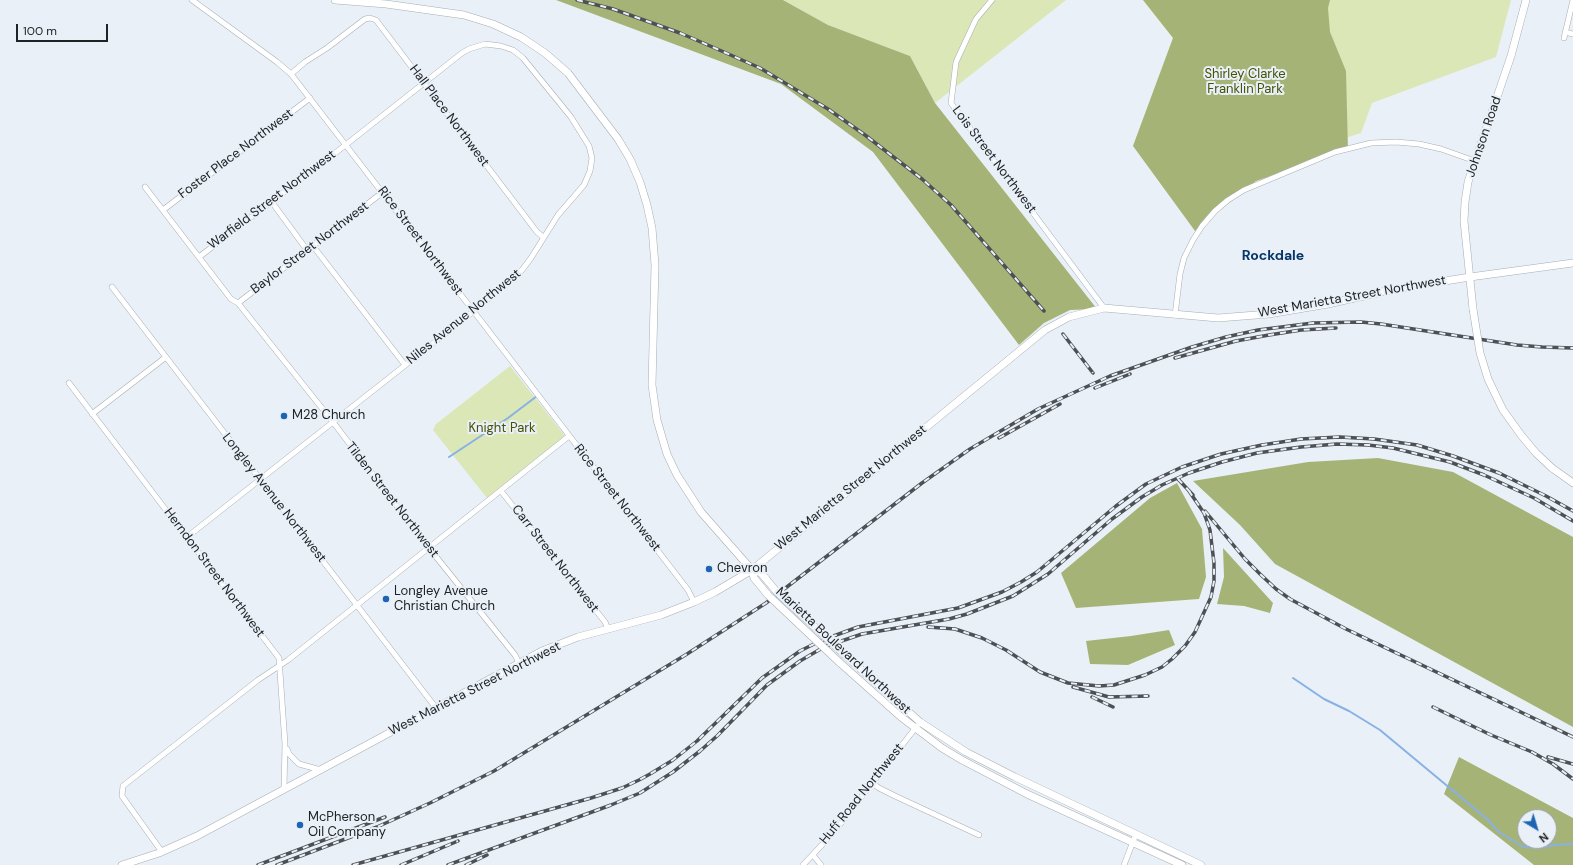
<!DOCTYPE html>
<style>
body{margin:0}
#map{position:relative;width:1573px;height:865px;overflow:hidden;background:#e9f0f8;font-family:"DM Sans",sans-serif}
canvas{display:block}
.north{position:absolute;left:1517px;top:809px;width:40px;height:40px;box-sizing:border-box;background:#e9f0f8;border:1px solid #999ea4;border-radius:50%;rotate:142deg;font-size:11px;font-weight:700;line-height:16px;text-align:center;color:#202325}
.north::after{content:'';display:block;margin:auto;width:14px;height:18px;background:#1d64b4;clip-path:polygon(50% 0,100% 100%,50% 72%,0 100%)}
.scale{position:absolute;left:16px;top:24px;width:92px;height:18px;box-sizing:border-box;border:2px solid #202325;border-top:0;padding-left:5px;font-size:12px;line-height:14px;white-space:nowrap;color:#202325;-webkit-text-stroke:3px #e9f0f8;paint-order:stroke}
</style>
<div id="map">
<canvas width="1573" height="865"></canvas>
<div class="north">N</div>
<div class="scale">100 m</div>
</div>
<script>
const ctx = document.querySelector('canvas').getContext('2d');
ctx.lineJoin = 'round';
function fill(path, color) {
  ctx.fillStyle = color;
  ctx.fill(path, 'evenodd');
}
function shape(rows) {
  const path = new Path2D();
  for (const r of rows) {
    path.moveTo(r[0], r[1]);
    for (let i = 2; i < r.length; i += 2) path.lineTo(r[i], r[i + 1]);
  }
  return path;
}
function stroke(path, color, width, dash) {
  ctx.strokeStyle = color;
  ctx.lineWidth = width;
  ctx.lineCap = dash ? 'butt' : 'round';
  ctx.setLineDash(dash || []);
  ctx.stroke(path);
}
function label(font, color, halo, rows, align = 'center') {
  ctx.font = font + ' "DM Sans",sans-serif';
  ctx.lineWidth = 4;
  ctx.setLineDash([]);
  ctx.textBaseline = 'middle';
  ctx.strokeStyle = halo;
  ctx.fillStyle = color;
  for (const [text, x, y, turn = 0] of rows) {
    ctx.save();
    ctx.translate(x, y);
    ctx.rotate((+turn || 0) * Math.PI / 180);
    ctx.textAlign = isNaN(turn) ? turn : align;
    if (halo) ctx.strokeText(text, 0, 0);
    ctx.fillText(text, 0, 0);
    ctx.restore();
  }
}
fill(shape([
 [783,0,1066,0,935,103,910,56,828,25],
 [1143,0,1511,0,1496,57,1372,103,1361,133,1279,159,1133,146,1173,38],
 [510,366,565,436,487,498,433,430,436,424]
]), '#dbe7b7');
fill(shape([
 [556,0,783,0,828,25,910,56,935,103,1097,309,1070,310,1044,323,1019,345,873,152,781,84],
 [1143,0,1330,0,1328,8,1330,32,1346,71,1348,150,1256,181,1195,231,1133,146,1173,38],
 [1378,458,1453,472,1573,537,1573,727,1275,564,1240,525,1193,481,1308,462],
 [1177,483,1202,529,1206,577,1199,599,1076,608,1061,573,1150,498],
 [1223,548,1273,603,1270,613,1244,606,1217,604,1224,577],
 [1169,630,1175,645,1128,665,1090,664,1086,641,1131,636],
 [1459,757,1573,818,1573,865,1534,865,1444,794],
 [1525,817,1549,817,1549,841,1525,841]
]), '#a5b476');
stroke(shape([
 [449,457,508,418,537,396],
 [1293,678,1324,699,1349,711,1380,730,1487,819,1499,832,1523,847,1541,848,1552,845,1573,844]
]), '#89b1e4', 2);
const street = shape([
 [192,0,277,62,291,74,688,590,694,602],
 [992,0,976,19,956,62,951,103,1104,308],
 [1565,32,1573,34],
 [1564,38,1573,0],
 [291,74,305,62,327,48,365,19,370,18,376,20,537,232,543,237],
 [145,187,231,299,238,303,333,422,429,548,515,655,519,663],
 [271,201,307,250],
 [163,210,310,98],
 [313,246,405,365],
 [112,287,436,708],
 [238,303,383,192],
 [1175,315,1180,274,1184,258,1193,240,1202,226,1215,211,1228,200,1244,190,1335,152,1371,143,1396,142,1419,144,1441,149,1475,161],
 [69,383,279,658,285,744,284,789],
 [92,414,166,357],
 [501,491,605,622,608,629],
 [187,537,474,311,522,270,531,258,558,215,584,185,590,171,592,158,589,146,571,117,523,58,513,50,501,46,485,44,469,49,462,53,343,147,199,257],
 [287,749,289,754,299,764,321,770],
 [872,783,879,788,895,796,979,835],
 [162,852,122,796,123,786,258,680,288,660,569,436],
 [813,855,821,865],
 [803,865,834,832,917,726],
 [1124,865,1136,834]
]);
const secondary = shape([
 [335,0,386,4,464,15,493,24,521,37,545,53,568,73,618,139,630,159,640,182,647,205,652,228,655,265,652,385,657,420,667,454,677,475,701,512,752,570,761,573,766,579],
 [1473,309,1464,221,1465,202,1468,182,1511,56,1526,0],
 [1552,468,1573,483],
 [752,570,754,578,768,595],
 [845,655,920,722,966,752,1015,777,1201,865],
 [839,662,901,717,942,748,962,760,1027,794,1182,865],
 [122,865,159,853,197,836,542,651,578,637,661,615,694,602,715,592,752,570,1045,330,1069,317,1104,308,1218,318,1269,314,1328,304,1395,289,1470,277,1573,263]
]);
stroke(street, '#a7adb5', 6);
stroke(secondary, '#a7adb5', 8);
stroke(street, '#fff', 5);
stroke(secondary, '#fff', 7);
const rail = shape([
 [577,0,613,9,680,33,717,49,760,68,828,109,865,135,922,179,951,205,1044,311],
 [1063,334,1093,373],
 [1175,358,1236,341,1269,335,1301,330,1336,328],
 [1095,388,1130,374],
 [999,438,1060,404],
 [1178,479,1193,495],
 [1205,511,1245,559,1260,574,1276,589,1290,599,1346,629,1573,737],
 [928,627,955,629,982,638,1006,650,1040,672,1068,683,1099,686,1114,685,1145,675,1162,667,1172,659,1185,646,1195,632,1211,597,1214,581,1214,563,1210,530,1204,513,1189,491],
 [1073,687,1109,697,1148,696],
 [1092,697,1113,707],
 [1433,707,1491,735,1532,752,1553,764,1573,779],
 [1548,757,1573,764],
 [258,865,385,817],
 [277,865,377,827,430,803,494,771,687,654,766,603,922,483,970,449,1038,409,1110,376,1192,347,1226,337,1258,330,1313,323,1361,322,1381,324,1517,345,1542,347,1573,348],
 [353,865,591,798,622,788,639,780,650,774,673,760,697,741,762,678,800,651,820,641,858,627,958,608,1002,592,1021,582,1037,572,1116,506,1146,484,1182,467,1221,454,1262,445,1301,439,1340,437,1374,439,1417,445,1453,456,1499,473,1546,496,1573,511],
 [401,865,458,841],
 [448,865,611,805,640,793,673,772,700,751,717,736,767,685,800,661,824,647,862,634,949,619,967,614,1013,596,1048,574,1112,519,1142,497,1162,485,1189,473,1222,462,1257,453,1301,447,1337,444,1368,445,1393,448,1450,462,1484,475,1534,498,1573,521],
 [466,865,487,855]
]);
stroke(rail, '#4d5155', 3.5);
stroke(rail, '#e9f0f8', 2, [6]);
const secondaryBridge = shape([
 [1473,309,1480,353,1488,379,1503,410,1521,435,1536,453,1552,468],
 [766,579,777,592,845,655],
 [768,595,839,662]
]);
stroke(secondaryBridge, '#a7adb5', 8, []);
stroke(secondaryBridge, '#fff', 7);
for (const [x, y, r, color] of [
 [284,416,4,"#1d64b4"],
 [709,569,4,"#1d64b4"],
 [386,599,4,"#1d64b4"],
 [300,825,4,"#1d64b4"]
]) {
  const dot = new Path2D();
  dot.arc(x, y, r, 0, 2 * Math.PI);
  ctx.fillStyle = color;
  ctx.fill(dot);
  stroke(dot, '#e9f0f8', 1.5);
}
label('13px', '#445107', '#e9f0f8', [
 ["Shirley Clarke",1245,75],
 ["Franklin Park",1245,90],
 ["Knight Park",502,429]
]);
label('13px', '#202325', '#e9f0f8', [
 ["Hall Place Northwest",449,116,53],
 ["Johnson Road",1484,137,-71],
 ["Foster Place Northwest",236,154,-37],
 ["Lois Street Northwest",994,160,53],
 ["Warfield Street Northwest",272,200,-37],
 ["Rice Street Northwest",420,241,53],
 ["Baylor Street Northwest",310,248,-37],
 ["West Marietta Street Northwest",1352,297,-10],
 ["Niles Avenue Northwest",464,317,-39],
 ["West Marietta Street Northwest",851,488,-39],
 ["Longley Avenue Northwest",274,498,52],
 ["Rice Street Northwest",617,498,52],
 ["Tilden Street Northwest",392,500,52],
 ["Carr Street Northwest",555,559,52],
 ["Herndon Street Northwest",214,573,53],
 ["Marietta Boulevard Northwest",843,651,43],
 ["West Marietta Street Northwest",475,689,-27],
 ["Huff Road Northwest",862,794,-51]
]);
label('13px', '#202325', '#e9f0f8', [
 ["M28 Church",292,416],
 ["Chevron",717,569],
 ["Longley Avenue",394,592],
 ["Christian Church",394,607],
 ["McPherson",308,818],
 ["Oil Company",308,833]
], 'left');
label('bold 14px', '#063567', '#e9f0f8', [
 ["Rockdale",1273,256]
]);
</script>
